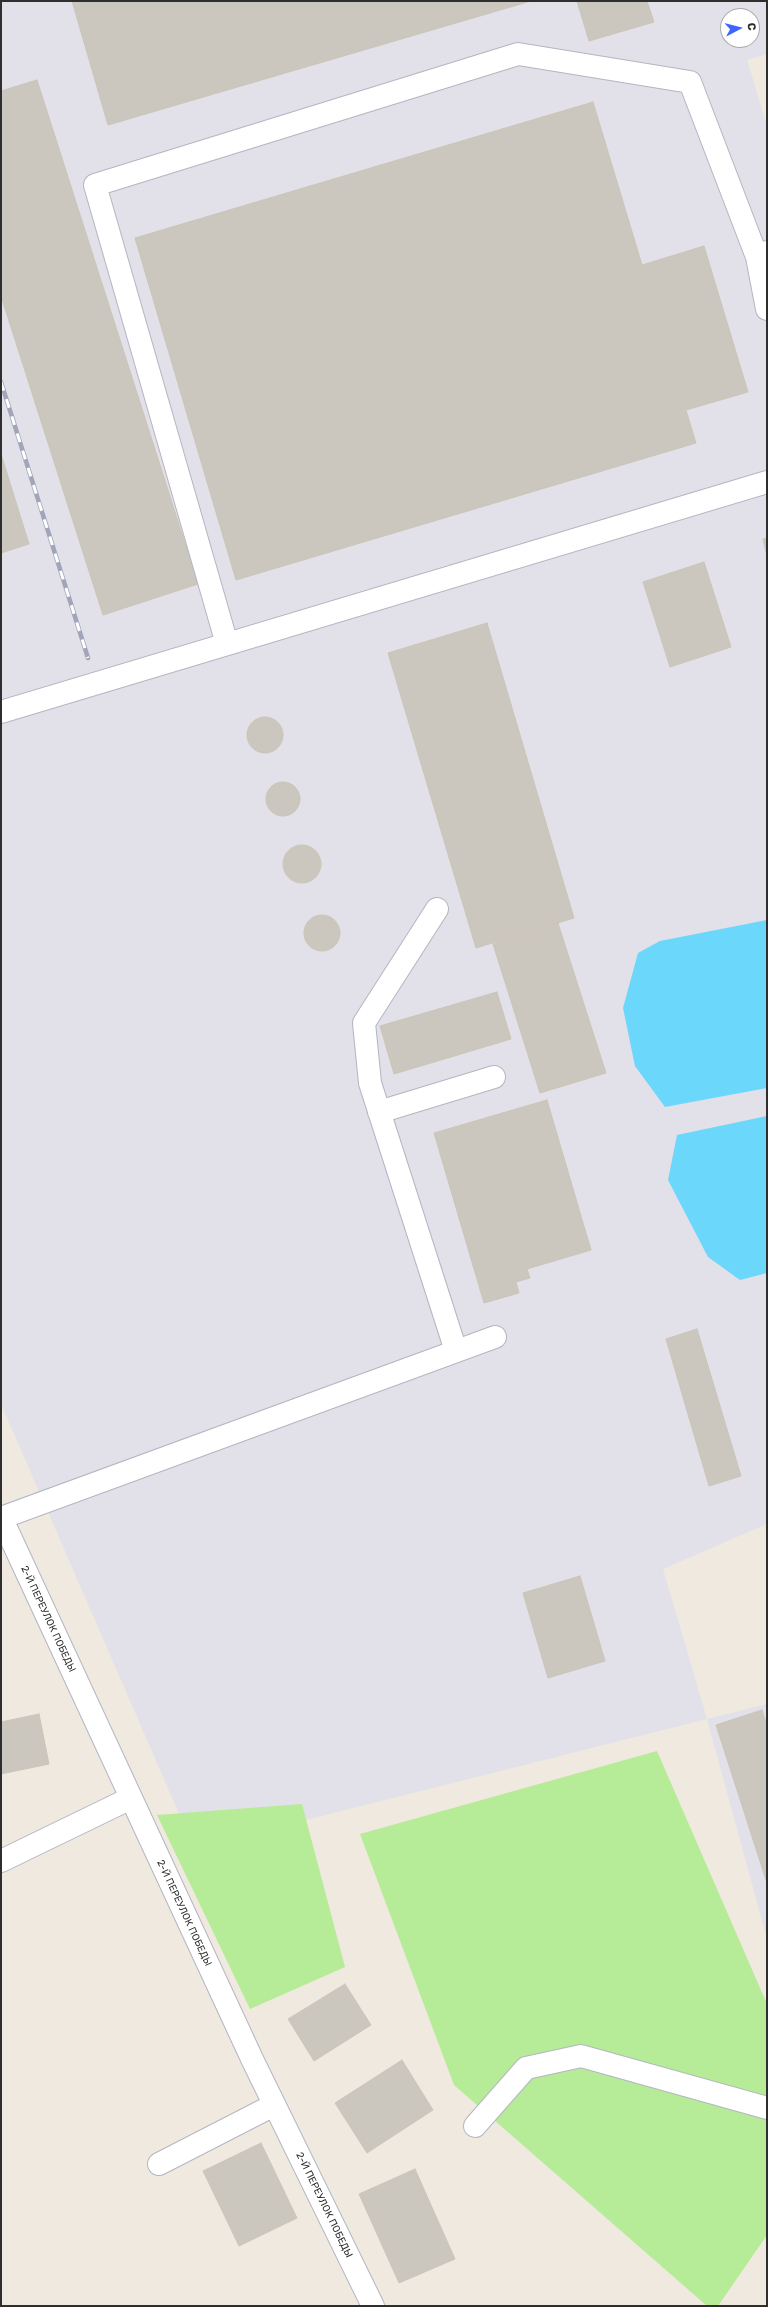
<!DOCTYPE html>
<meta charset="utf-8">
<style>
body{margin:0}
#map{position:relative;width:768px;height:2307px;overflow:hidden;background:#f0e9e0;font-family:Rubik,sans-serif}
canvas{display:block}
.frame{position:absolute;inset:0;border:2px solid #2e2e2e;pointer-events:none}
.north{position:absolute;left:720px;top:8px;width:40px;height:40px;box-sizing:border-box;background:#fff;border:1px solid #ababab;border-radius:50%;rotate:83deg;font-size:11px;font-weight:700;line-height:16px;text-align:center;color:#2e2e2e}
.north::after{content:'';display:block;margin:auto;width:14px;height:18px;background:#3e66ff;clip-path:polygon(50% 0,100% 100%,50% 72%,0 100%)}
</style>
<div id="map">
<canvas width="768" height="2307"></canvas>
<div class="frame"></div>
<div class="north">С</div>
</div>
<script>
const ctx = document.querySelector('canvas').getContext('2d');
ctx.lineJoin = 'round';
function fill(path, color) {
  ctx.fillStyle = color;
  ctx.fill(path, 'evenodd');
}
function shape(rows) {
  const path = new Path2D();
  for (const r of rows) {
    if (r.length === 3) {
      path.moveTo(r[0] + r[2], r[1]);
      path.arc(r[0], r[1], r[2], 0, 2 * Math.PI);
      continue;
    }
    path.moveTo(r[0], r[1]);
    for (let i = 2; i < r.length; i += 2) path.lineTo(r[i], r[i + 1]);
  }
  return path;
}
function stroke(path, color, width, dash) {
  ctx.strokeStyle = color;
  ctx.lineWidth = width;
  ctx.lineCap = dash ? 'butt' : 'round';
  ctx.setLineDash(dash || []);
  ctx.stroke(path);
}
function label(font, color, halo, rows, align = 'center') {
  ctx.font = font + ' Rubik,sans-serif';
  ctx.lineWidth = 3.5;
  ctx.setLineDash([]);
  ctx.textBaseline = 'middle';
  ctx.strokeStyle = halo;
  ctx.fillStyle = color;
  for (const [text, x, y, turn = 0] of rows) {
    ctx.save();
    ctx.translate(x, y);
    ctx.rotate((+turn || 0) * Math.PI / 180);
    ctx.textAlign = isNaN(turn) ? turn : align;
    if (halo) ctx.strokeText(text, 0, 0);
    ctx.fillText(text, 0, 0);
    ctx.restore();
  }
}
fill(shape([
 [1,1,767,1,767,54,747,60,767,126,767,1524,663,1569,707,1719,767,1704,767,1939,707,1719,194,1848,1,1404],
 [728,16,752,16,752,40,728,40]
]), '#e2e0e8');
fill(shape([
 [657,1751,767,2004,767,2235,718,2306,707,2306,454,2085,360,1834],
 [302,1804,345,1967,250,2009,157,1815]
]), '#b6eb98');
fill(shape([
 [767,920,767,1088,665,1107,635,1066,623,1008,638,953,660,941],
 [767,1116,767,1273,740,1280,708,1257,668,1180,677,1135]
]), '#6bd7fa');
const building = shape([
 [72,1,531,1,108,125,72,1],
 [577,1,647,1,654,22,589,41,577,1],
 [37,80,198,584,103,615,1,296,1,91,37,80],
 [593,102,642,265,704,246,748,392,686,410,696,443,236,580,135,238,593,102],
 [1,454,29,544,1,553,1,454],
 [767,538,767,556,763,539,767,538],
 [704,562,731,647,670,667,643,582,704,562],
 [487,623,574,918,476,948,388,653,487,623],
 [265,735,18],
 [283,799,17],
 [302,864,19],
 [322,933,18],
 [558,923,606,1073,540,1093,493,944,558,923],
 [497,992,511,1039,394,1074,380,1026,497,992],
 [547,1100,591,1250,527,1269,530,1278,516,1282,519,1293,484,1303,434,1133,547,1100],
 [697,1329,741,1476,709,1486,666,1339,697,1329],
 [580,1576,605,1661,548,1678,523,1593,580,1576],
 [762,1710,767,1726,767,1883,716,1725,762,1710],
 [39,1714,49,1764,1,1774,1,1722,39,1714],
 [345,1984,371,2025,314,2061,288,2019,345,1984],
 [402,2060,433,2110,367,2153,335,2103,402,2060],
 [261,2143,297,2218,239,2246,203,2171,261,2143],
 [415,2169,455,2259,399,2283,359,2194,415,2169]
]);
fill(building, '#cbc7be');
stroke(building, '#ccc5b8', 1);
const minor = shape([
 [767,252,757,257,767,309],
 [227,644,95,185,518,54,690,82,757,257],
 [1,712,767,482],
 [437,909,364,1023,370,1083,456,1351],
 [379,1112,494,1077],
 [1,1517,253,2061,373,2306],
 [1,1518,495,1337],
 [1,1861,131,1798],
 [475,2126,526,2068,581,2056,767,2108],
 [159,2164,274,2105]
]);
stroke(minor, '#b3b6c2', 24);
stroke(minor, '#fff', 22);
const rail = shape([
 [1,382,88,658]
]);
stroke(rail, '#a1a5b9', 4.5);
stroke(rail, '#fff', 3, [9]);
label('10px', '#2e2e2e', '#fff', [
 ["2-Й ПЕРЕУЛОК ПОБЕДЫ",48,1619,65],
 ["2-Й ПЕРЕУЛОК ПОБЕДЫ",184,1913,65],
 ["2-Й ПЕРЕУЛОК ПОБЕДЫ",324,2205,64]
]);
</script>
